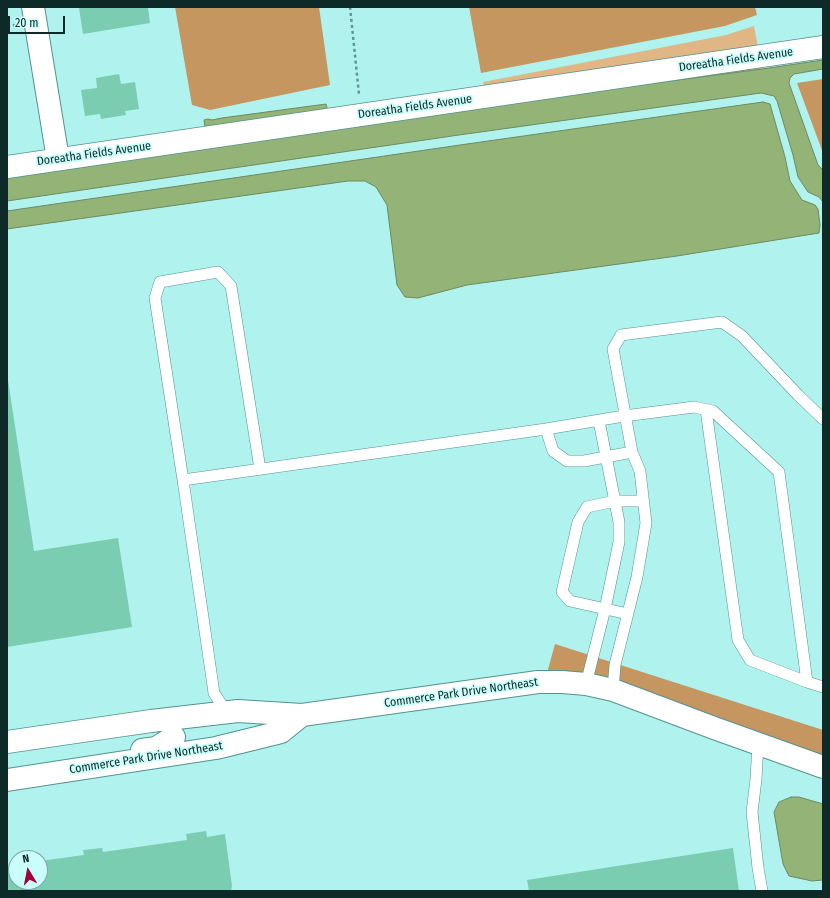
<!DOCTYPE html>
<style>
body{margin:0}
#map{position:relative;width:830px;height:898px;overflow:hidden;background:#b0f3ee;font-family:"Fira Sans Condensed",sans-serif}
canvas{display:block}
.frame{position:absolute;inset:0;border:8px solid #0e2a28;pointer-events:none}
.north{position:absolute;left:8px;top:850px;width:40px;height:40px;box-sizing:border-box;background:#c9fefa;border:1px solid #7ea9a6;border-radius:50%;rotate:350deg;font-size:11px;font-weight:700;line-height:16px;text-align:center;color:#0e2a28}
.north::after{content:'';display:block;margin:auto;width:14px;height:18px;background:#a0023e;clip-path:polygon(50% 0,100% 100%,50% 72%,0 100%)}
.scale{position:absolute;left:8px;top:16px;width:57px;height:18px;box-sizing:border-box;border:2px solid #0e2a28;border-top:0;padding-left:5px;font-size:12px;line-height:14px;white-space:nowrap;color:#0e2a28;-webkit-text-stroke:3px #c9fefa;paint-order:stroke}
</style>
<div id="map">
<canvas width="830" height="898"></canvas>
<div class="frame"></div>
<div class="north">N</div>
<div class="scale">20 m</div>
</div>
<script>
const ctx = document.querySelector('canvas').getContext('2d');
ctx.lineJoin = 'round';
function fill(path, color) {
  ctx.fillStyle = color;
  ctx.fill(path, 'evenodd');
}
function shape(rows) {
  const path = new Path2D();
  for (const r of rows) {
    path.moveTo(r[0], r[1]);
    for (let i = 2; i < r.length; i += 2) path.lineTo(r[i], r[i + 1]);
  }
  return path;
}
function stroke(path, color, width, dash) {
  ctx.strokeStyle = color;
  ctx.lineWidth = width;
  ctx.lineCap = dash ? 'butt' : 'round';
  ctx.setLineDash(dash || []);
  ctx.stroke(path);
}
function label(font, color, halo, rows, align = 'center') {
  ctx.font = font + ' "Fira Sans Condensed",sans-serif';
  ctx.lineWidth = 3.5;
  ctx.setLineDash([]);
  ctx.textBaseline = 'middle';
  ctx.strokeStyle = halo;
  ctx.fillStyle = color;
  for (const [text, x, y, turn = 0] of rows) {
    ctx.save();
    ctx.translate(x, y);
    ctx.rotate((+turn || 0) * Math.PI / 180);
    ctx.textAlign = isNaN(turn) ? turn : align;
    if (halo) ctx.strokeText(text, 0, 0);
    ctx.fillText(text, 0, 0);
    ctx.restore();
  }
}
fill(shape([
 [754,26,762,69,487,105,483,82,726,35]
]), '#e1b685');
fill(shape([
 [175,7,319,7,330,85,210,110,192,105],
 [469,7,755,7,757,15,725,26,481,73],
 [823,79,823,153,797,83],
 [555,644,823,730,823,769,547,673]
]), '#c5965f');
const water = shape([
 [823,60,823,69,794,74,790,78,789,83,818,165,823,170,823,202,819,197,808,192,798,177,793,155,777,101,774,96,761,93,459,135,7,201,7,175,207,141,204,120,208,119,212,120,222,118,326,104,332,125,762,69,823,60],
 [763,102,770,104,785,157,790,181,802,200,815,205,818,209,820,225,819,233,677,256,467,285,418,298,405,297,397,285,387,205,376,187,365,181,348,181,7,229,7,211,460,145,763,102],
 [791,797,799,797,823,804,823,880,812,881,789,876,783,864,774,812,779,802,791,797]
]);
fill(water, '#94b376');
stroke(water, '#6c8a5f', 1);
fill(shape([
 [84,7,148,7,150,23,83,34,79,8],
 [119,74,121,84,135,82,139,109,125,111,126,115,101,119,100,114,85,116,81,90,97,88,96,78],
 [7,380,8,380,34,551,118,538,132,627,7,647],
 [206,831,207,837,225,834,232,886,231,891,209,891,207,890,206,891,7,891,7,866,16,865,16,882,40,882,40,861,84,855,83,850,102,848,103,852,187,840,186,834],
 [733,848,739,891,529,891,527,880]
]), '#7acdb1');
const lane = shape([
 [546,429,553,451,567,461,584,461,632,452],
 [183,480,155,298,160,282,218,272,231,286,260,469],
 [628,614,570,601,562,592,578,522,587,507,615,501,643,501],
 [807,682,823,687],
 [586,684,605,609,619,542,619,522,599,421],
 [613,690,615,665,637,577,646,523,640,471,632,452,613,349,621,335,722,322,742,336,798,395,823,419],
 [227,713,214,693,183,480,546,429,624,416,694,407,713,411,779,472,807,682,750,660,738,640,706,410],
 [758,744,756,779,752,812,758,868,762,891]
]);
const street = shape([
 [33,7,58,159],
 [7,167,823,47],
 [7,742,151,721,238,711,302,715,538,682,562,682,586,684,613,690,714,728,823,767],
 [142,750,156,748,174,737],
 [7,780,216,748,281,732,302,715]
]);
stroke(lane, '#52938f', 12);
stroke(street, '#52938f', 24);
stroke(shape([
 [350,7,359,94],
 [7,26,15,25]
]), '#639490', 2.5, [3, 3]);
stroke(lane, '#fff', 11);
stroke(street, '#fff', 22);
label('12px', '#0e2a28', '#c9fefa', [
 ["Doreatha Fields Avenue",736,60,-8],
 ["Doreatha Fields Avenue",415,107,-8],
 ["Doreatha Fields Avenue",94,154,-8],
 ["Commerce Park Drive Northeast",461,693,-8],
 ["Commerce Park Drive Northeast",146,758,-9]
]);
</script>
